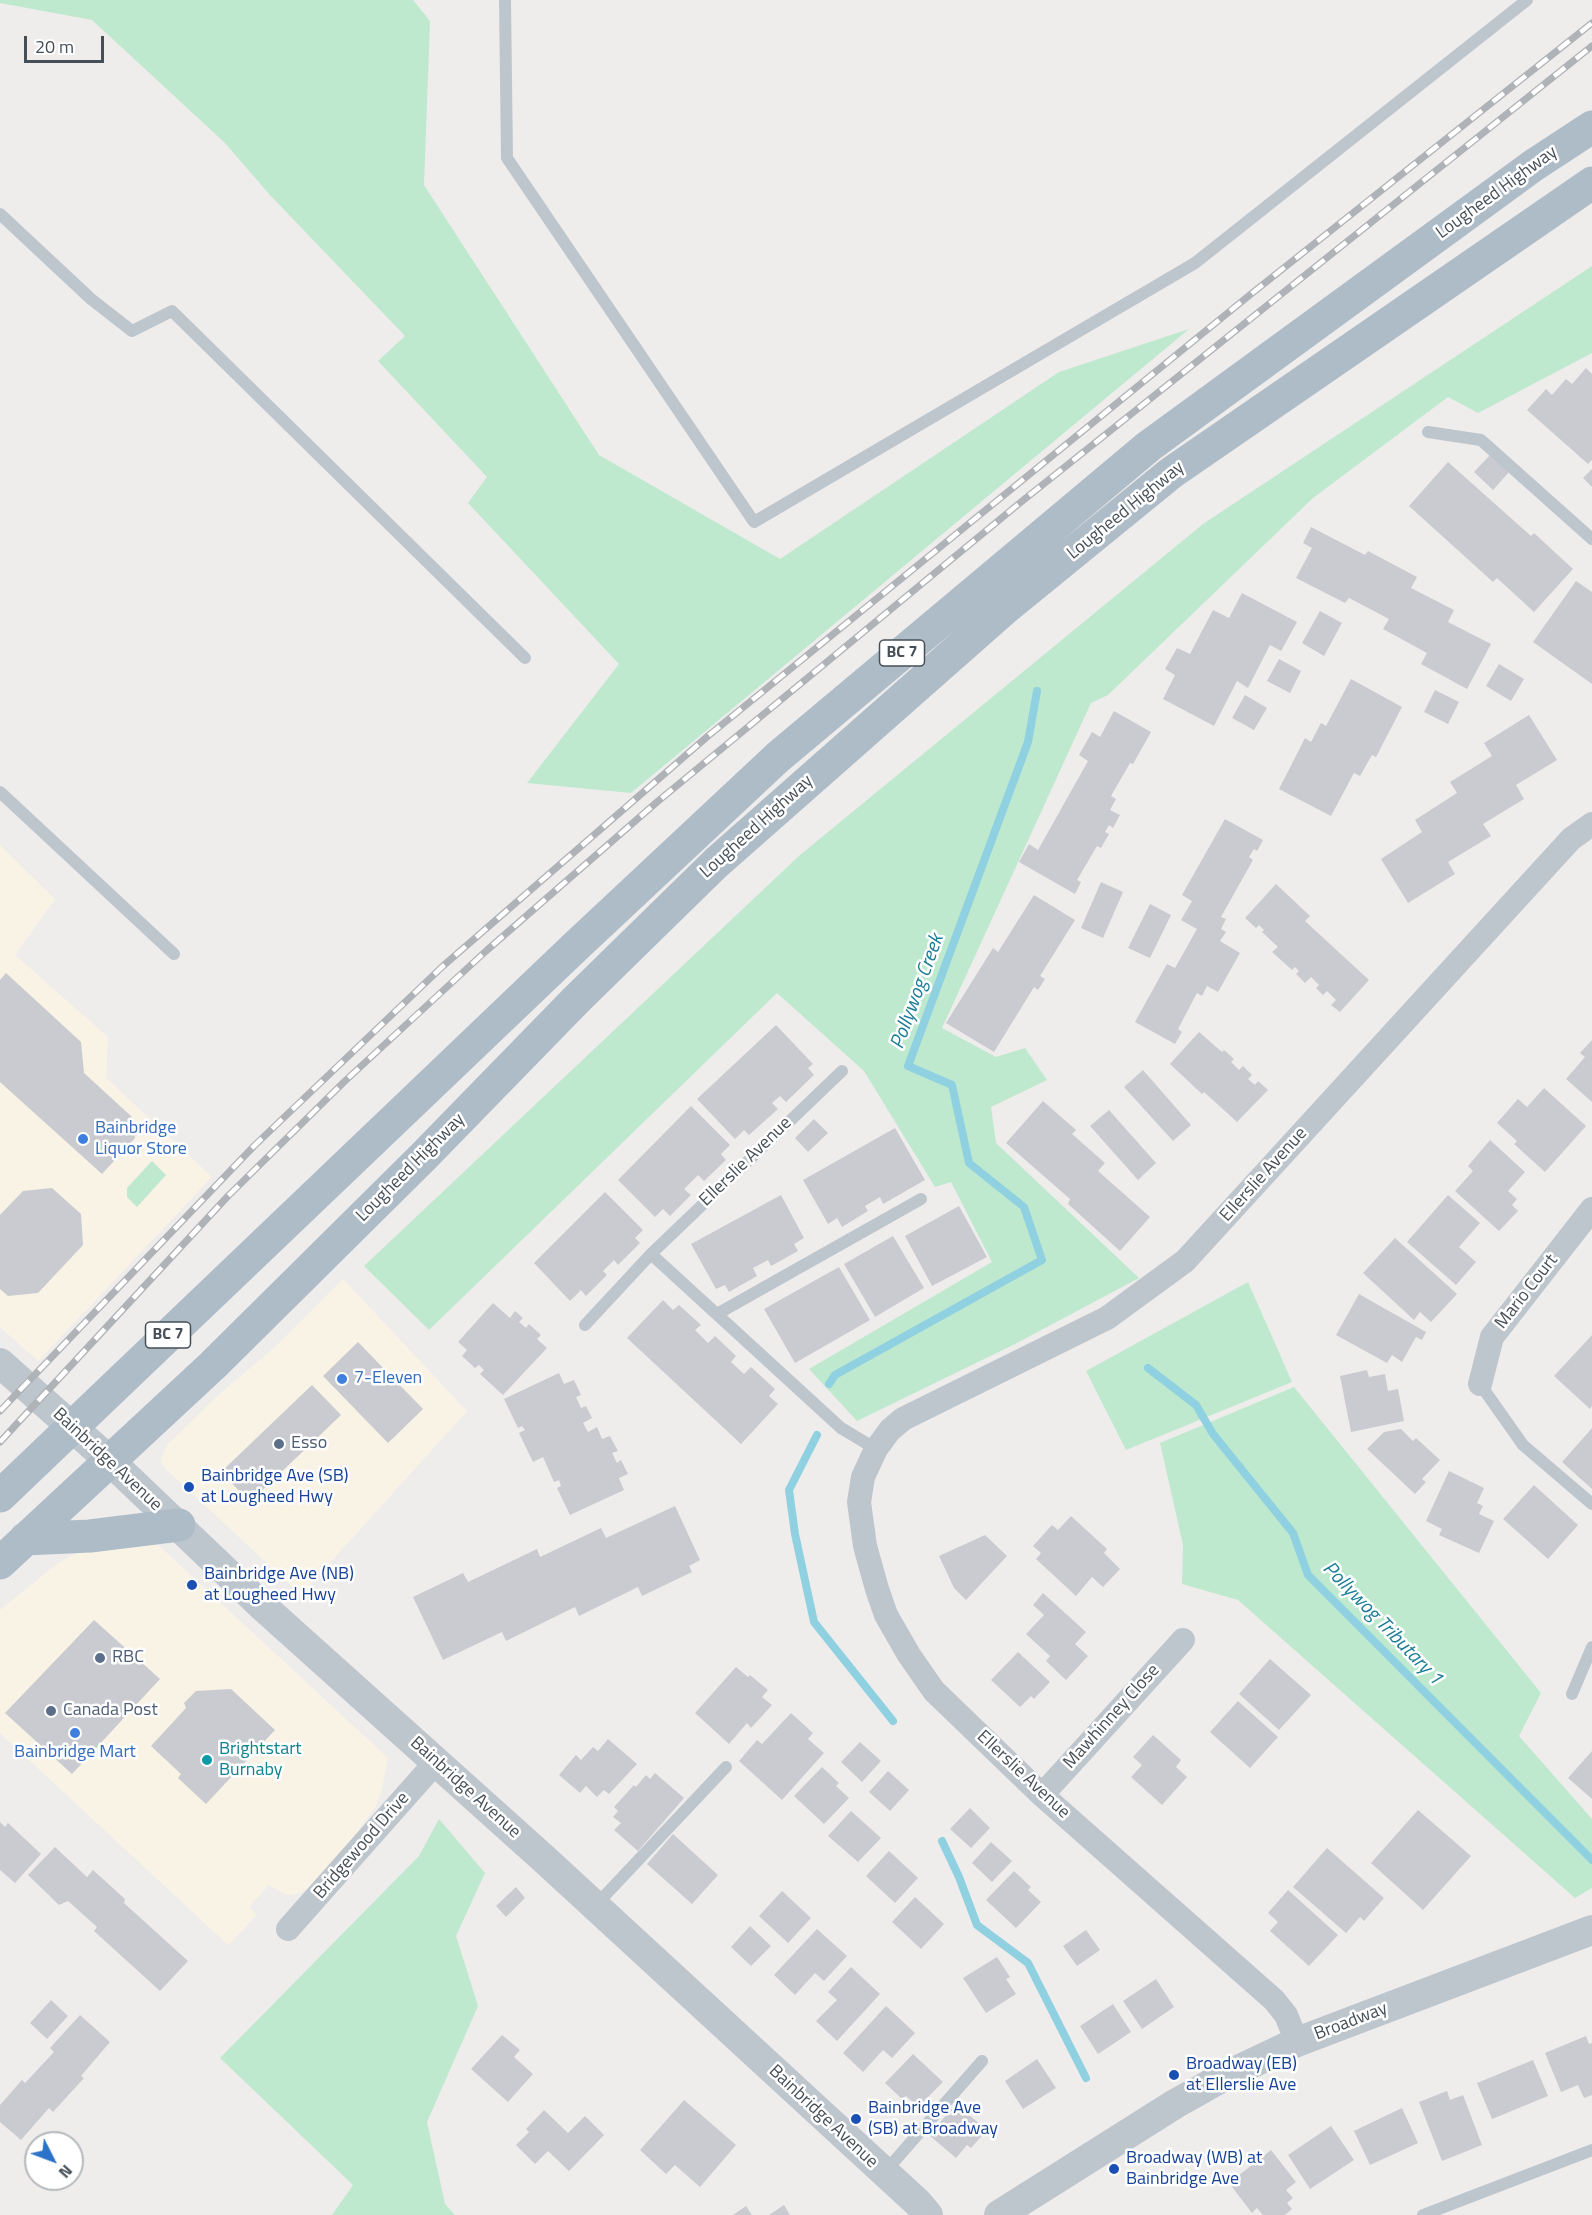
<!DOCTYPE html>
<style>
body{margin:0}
#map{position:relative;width:1592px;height:2215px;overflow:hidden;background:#efecec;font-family:"Titillium Web",sans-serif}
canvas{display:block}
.north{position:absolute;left:24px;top:2131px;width:60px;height:60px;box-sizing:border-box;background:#fff;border:2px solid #b5b9bc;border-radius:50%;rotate:132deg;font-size:16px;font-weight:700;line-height:24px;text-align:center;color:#464f57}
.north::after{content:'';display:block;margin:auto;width:21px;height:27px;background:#2b72c9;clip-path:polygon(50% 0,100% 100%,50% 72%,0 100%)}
.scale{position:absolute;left:24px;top:36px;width:80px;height:27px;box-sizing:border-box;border:3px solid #464f57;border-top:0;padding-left:8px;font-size:18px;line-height:21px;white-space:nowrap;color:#464f57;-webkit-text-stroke:4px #fff;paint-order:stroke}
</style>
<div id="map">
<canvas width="1592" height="2215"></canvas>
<div class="north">N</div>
<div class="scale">20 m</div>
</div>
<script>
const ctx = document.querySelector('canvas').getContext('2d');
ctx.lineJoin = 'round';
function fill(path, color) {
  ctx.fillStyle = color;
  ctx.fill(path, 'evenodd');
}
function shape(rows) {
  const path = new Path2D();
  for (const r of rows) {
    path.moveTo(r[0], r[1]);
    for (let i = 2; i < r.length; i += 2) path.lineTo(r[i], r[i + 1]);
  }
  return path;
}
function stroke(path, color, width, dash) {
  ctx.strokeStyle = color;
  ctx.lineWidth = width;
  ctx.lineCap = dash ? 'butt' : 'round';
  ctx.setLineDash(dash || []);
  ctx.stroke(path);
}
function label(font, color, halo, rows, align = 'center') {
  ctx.font = font + ' "Titillium Web",sans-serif';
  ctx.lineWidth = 5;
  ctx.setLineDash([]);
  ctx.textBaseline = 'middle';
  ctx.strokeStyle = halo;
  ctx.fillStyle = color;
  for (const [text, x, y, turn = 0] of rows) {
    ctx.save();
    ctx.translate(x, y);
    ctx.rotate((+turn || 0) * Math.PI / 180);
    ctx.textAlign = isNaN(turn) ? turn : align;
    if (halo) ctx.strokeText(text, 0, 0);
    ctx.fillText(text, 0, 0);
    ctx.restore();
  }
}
fill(shape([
 [0,845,55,899,15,955,108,1037,106,1078,212,1177,38,1361,0,1327],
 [343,1279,467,1411,301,1595,167,1470,161,1462,161,1457,168,1444,213,1400,275,1347],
 [155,1542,388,1758,382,1789,376,1806,355,1835,308,1888,300,1893,292,1895,284,1894,269,1885,249,1907,257,1915,228,1945,0,1733,0,1610,58,1563,74,1554,91,1547]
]), '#f9f3e6');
fill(shape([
 [0,0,413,0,430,21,424,185,599,455,780,559,1059,372,1189,329,631,793,527,783,619,664,468,503,487,477,378,361,405,336,269,194,225,143,92,20,0,3],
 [1592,266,1592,353,1478,413,1448,397,1313,498,1108,695,1091,703,942,1028,996,1057,1025,1048,1047,1080,991,1107,996,1143,1139,1278,1017,1343,857,1421,809,1369,992,1262,951,1182,935,1187,864,1071,777,993,429,1330,364,1266,800,855,1203,524],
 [152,1161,166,1175,137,1207,127,1197,127,1188],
 [1248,1282,1292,1382,1126,1450,1086,1371],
 [1294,1387,1541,1693,1519,1736,1592,1819,1592,1888,1575,1898,1238,1600,1182,1584,1183,1545,1160,1443],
 [439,1819,485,1873,456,1936,478,2006,427,2122,445,2204,455,2215,332,2215,353,2185,220,2058,419,1856]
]), '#bee9ce');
stroke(shape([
 [1148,1368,1196,1405,1213,1434,1293,1533,1308,1575,1592,1860],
 [829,1384,835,1375,1042,1260,1024,1207,969,1163,952,1085,908,1066,1028,742,1037,691],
 [817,1435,789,1490,795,1534,814,1622,893,1721],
 [942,1841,959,1877,977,1925,1028,1963,1086,2078]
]), '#8fd1e1', 8);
fill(shape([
 [1586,368,1592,374,1592,460,1588,464,1527,410,1546,389,1552,395,1566,379,1572,384],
 [1491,454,1510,471,1493,490,1474,472],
 [1448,462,1531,536,1534,533,1573,569,1534,612,1497,578,1493,582,1409,506],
 [1592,469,1592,487,1583,478],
 [1311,527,1365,555,1368,551,1417,577,1411,588,1454,610,1448,622,1491,644,1467,689,1421,664,1427,653,1383,629,1389,619,1349,598,1345,603,1296,578,1312,548,1303,543],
 [1576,581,1592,592,1592,684,1533,642],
 [1242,593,1297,622,1281,651,1270,645,1248,688,1237,681,1214,726,1163,699,1175,675,1165,669,1177,648,1190,654,1213,610,1229,618],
 [1320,611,1342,623,1324,656,1302,643],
 [1279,659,1301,671,1290,693,1267,681],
 [1499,664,1524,679,1511,701,1486,686],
 [1351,679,1402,707,1376,757,1372,755,1360,776,1354,773,1331,816,1279,789,1305,738,1311,742,1321,723,1326,726],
 [1435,690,1459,702,1448,724,1424,712],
 [1245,695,1267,708,1254,730,1232,718],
 [1114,711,1151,732,1133,764,1130,763,1111,796,1116,799,1110,810,1120,815,1113,828,1109,825,1105,832,1109,834,1101,848,1097,846,1077,880,1081,882,1075,894,1019,862,1029,844,1038,850,1088,761,1079,755,1092,732,1100,737],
 [1529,715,1557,760,1516,785,1524,799,1483,824,1491,836,1448,862,1455,874,1408,903,1381,859,1422,832,1415,820,1457,793,1450,782,1492,756,1484,743],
 [1225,819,1263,840,1257,851,1254,849,1249,857,1253,860,1221,917,1226,919,1221,929,1226,932,1220,941,1240,953,1218,992,1207,986,1202,996,1197,993,1178,1029,1182,1032,1175,1044,1135,1022,1167,964,1175,968,1197,929,1181,920,1192,901,1182,895],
 [1101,882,1123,892,1103,938,1081,928],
 [1276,884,1310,916,1305,921,1369,980,1340,1012,1331,1005,1336,1000,1327,991,1323,995,1316,988,1319,985,1311,977,1305,983,1296,974,1299,971,1295,967,1292,970,1272,952,1278,947,1262,932,1264,930,1259,925,1256,928,1245,918],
 [1034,895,1075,920,1040,976,1045,979,1038,990,1034,987,994,1052,946,1023,993,948,998,952],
 [1150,904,1171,915,1150,958,1128,948],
 [6,973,81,1042,84,1073,132,1117,135,1138,102,1174,0,1082,0,980],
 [776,1025,813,1064,808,1068,814,1075,786,1102,780,1096,772,1103,778,1109,749,1135,744,1130,735,1139,697,1099],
 [1199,1032,1222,1052,1224,1050,1234,1059,1231,1062,1239,1070,1243,1066,1252,1075,1248,1079,1255,1085,1258,1081,1268,1090,1237,1122,1204,1092,1202,1094,1170,1064],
 [1592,1040,1592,1102,1566,1079,1585,1057,1580,1053],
 [1143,1070,1191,1125,1173,1141,1124,1087],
 [1544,1088,1586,1126,1545,1172,1514,1144,1517,1141,1497,1123,1518,1099,1527,1107],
 [1043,1101,1076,1130,1072,1134,1105,1163,1098,1171,1150,1217,1120,1251,1068,1204,1070,1199,1006,1143],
 [691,1106,730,1145,721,1154,726,1160,704,1181,698,1175,684,1189,691,1195,670,1216,663,1209,655,1217,618,1180],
 [1109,1110,1156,1163,1138,1180,1090,1126],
 [814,1119,828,1133,808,1152,795,1138],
 [895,1128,925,1180,883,1204,880,1197,865,1206,868,1211,842,1227,837,1218,828,1224,803,1180],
 [1490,1140,1525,1172,1508,1191,1517,1199,1512,1205,1518,1211,1499,1231,1455,1191,1473,1171,1468,1166],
 [52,1188,81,1214,83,1245,38,1293,8,1296,0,1289,0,1215,23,1191],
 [605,1192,643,1230,635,1238,640,1243,618,1265,614,1260,603,1271,607,1275,586,1296,581,1290,570,1301,534,1263],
 [781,1195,804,1238,794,1244,798,1251,771,1266,768,1260,753,1268,757,1276,729,1292,725,1285,716,1289,691,1244],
 [1448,1195,1480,1223,1459,1247,1476,1262,1456,1285,1407,1242],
 [959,1206,987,1257,932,1286,905,1236],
 [893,1236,924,1288,875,1317,844,1264],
 [1395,1238,1457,1294,1431,1322,1420,1312,1414,1320,1363,1273],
 [839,1267,870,1320,795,1363,764,1309],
 [1359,1294,1426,1332,1422,1340,1416,1337,1402,1362,1392,1355,1387,1363,1336,1335],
 [663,1300,673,1310,679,1305,701,1325,695,1330,708,1343,715,1336,736,1356,731,1362,744,1374,751,1367,775,1389,769,1396,778,1404,741,1444,627,1338],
 [493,1303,510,1318,515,1311,523,1318,519,1322,526,1328,529,1324,541,1335,537,1339,547,1348,503,1395,480,1374,484,1370,479,1365,475,1368,462,1356,467,1350,458,1342],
 [1592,1335,1592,1406,1590,1409,1554,1376],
 [358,1342,423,1409,388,1443,323,1376],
 [1367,1370,1369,1377,1385,1374,1388,1391,1398,1389,1404,1421,1351,1432,1340,1376],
 [559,1373,564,1384,574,1380,581,1395,576,1397,581,1408,586,1406,592,1418,583,1423,588,1432,597,1427,602,1439,610,1436,618,1451,612,1453,617,1463,621,1460,628,1474,619,1478,624,1490,570,1515,557,1488,561,1486,559,1480,554,1482,543,1457,533,1462,519,1433,525,1430,522,1426,518,1428,504,1399],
 [312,1385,341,1415,250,1502,221,1472],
 [1592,1428,1592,1489,1562,1462],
 [1401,1429,1413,1441,1416,1438,1440,1460,1422,1479,1426,1482,1415,1494,1367,1449,1384,1432],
 [1449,1471,1484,1488,1477,1503,1483,1506,1479,1514,1494,1521,1479,1553,1439,1535,1442,1529,1426,1521],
 [1534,1485,1578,1525,1548,1559,1503,1519],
 [675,1506,700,1560,689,1566,692,1572,642,1596,638,1587,579,1616,575,1607,506,1641,502,1632,443,1660,413,1597,463,1573,468,1582,537,1549,540,1557,601,1528,606,1538],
 [1071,1516,1107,1549,1104,1553,1120,1569,1103,1587,1092,1577,1076,1596,1036,1559,1041,1553,1033,1546,1052,1525,1058,1530],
 [985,1535,1007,1556,966,1600,954,1588,939,1556],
 [1043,1593,1086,1632,1075,1644,1088,1656,1066,1680,1046,1661,1050,1656,1026,1634,1044,1615,1033,1605],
 [94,1620,160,1679,72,1774,5,1713],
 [1018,1652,1050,1682,1034,1699,1031,1696,1020,1707,991,1680],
 [1270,1659,1311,1695,1279,1730,1239,1694],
 [736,1667,748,1677,750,1675,768,1690,762,1697,772,1705,751,1728,747,1723,729,1744,695,1713],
 [231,1689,275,1730,206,1804,178,1778,181,1774,151,1746,186,1708,184,1703,196,1691],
 [1238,1701,1278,1737,1250,1768,1210,1732],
 [791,1713,813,1733,808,1739,824,1753,782,1800,739,1761,757,1740,762,1744],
 [1153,1735,1181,1760,1176,1767,1187,1777,1162,1805,1131,1777,1142,1765,1133,1757],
 [608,1739,637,1764,609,1794,604,1790,597,1797,586,1786,580,1793,559,1775,576,1755,581,1760,593,1747,598,1751],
 [860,1742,881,1761,862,1782,841,1762],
 [1592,1751,1592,1799,1568,1778],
 [822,1767,839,1783,836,1786,849,1798,824,1824,794,1796],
 [888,1771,909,1790,890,1811,869,1792],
 [655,1773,684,1798,638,1851,614,1830,621,1823,613,1817,618,1811,614,1807,634,1785,636,1787,646,1775,650,1779],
 [970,1808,990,1828,971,1848,950,1829],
 [1418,1810,1471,1856,1423,1910,1371,1863],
 [851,1811,881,1838,858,1862,828,1836],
 [0,1822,5,1827,8,1823,41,1854,15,1883,0,1870],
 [673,1834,718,1875,692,1904,647,1864],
 [991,1842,1012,1861,992,1882,972,1863],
 [55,1847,87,1877,93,1870,125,1899,124,1903,188,1961,160,1991,94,1931,97,1927,68,1901,59,1905,28,1875],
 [1327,1848,1384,1898,1364,1921,1360,1917,1346,1933,1293,1887],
 [889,1851,918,1878,895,1903,866,1876],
 [1014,1871,1031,1887,1028,1890,1041,1902,1016,1928,986,1900],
 [516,1887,525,1898,506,1917,496,1906],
 [1288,1890,1338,1935,1309,1966,1270,1931,1278,1922,1268,1913],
 [782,1891,811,1918,788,1943,759,1916],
 [915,1897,944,1924,921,1949,892,1922],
 [750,1926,771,1946,751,1966,731,1947],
 [817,1929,847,1956,824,1981,815,1973,795,1995,774,1975],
 [1086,1930,1100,1950,1077,1966,1063,1946],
 [997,1957,1010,1977,1006,1979,1016,1994,986,2013,963,1978],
 [851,1967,880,1994,837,2041,816,2021,837,2000,828,1992],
 [1156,1979,1174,2007,1142,2029,1123,2001],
 [51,2000,68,2016,47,2039,30,2023],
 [1113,2004,1131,2032,1098,2054,1080,2026],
 [886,2006,915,2033,892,2058,883,2050,863,2072,843,2053],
 [80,2015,110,2042,81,2076,84,2078,53,2112,49,2108,21,2140,0,2122,0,2105,22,2080,25,2083,54,2052,50,2048],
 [502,2035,520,2050,514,2057,533,2074,508,2102,471,2069],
 [1586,2036,1589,2044,1592,2043,1592,2095,1584,2098,1578,2085,1561,2092,1545,2053],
 [913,2054,943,2082,918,2107,906,2096,902,2099,885,2083],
 [1037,2059,1056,2088,1023,2109,1005,2081],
 [1533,2060,1548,2096,1492,2119,1477,2083],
 [1447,2091,1450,2100,1463,2095,1482,2145,1442,2161,1419,2102],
 [684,2100,736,2145,700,2187,675,2165,666,2174,640,2150],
 [956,2104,987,2130,971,2148,967,2145,956,2158,929,2135],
 [1402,2108,1418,2143,1370,2165,1354,2131],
 [544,2110,568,2133,585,2116,604,2135,569,2171,548,2151,535,2164,516,2145,529,2132,526,2129],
 [1331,2126,1354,2160,1310,2189,1288,2155],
 [1271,2150,1296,2182,1286,2190,1293,2198,1287,2203,1292,2209,1285,2215,1263,2215,1257,2208,1252,2213,1229,2183],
 [784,2205,790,2215,769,2215],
 [746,2206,752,2215,733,2215]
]), '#cacbd0');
stroke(shape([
 [505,0,507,158,754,522,1195,263,1527,0],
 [0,214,91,299,132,331,172,311,525,658],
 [1428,432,1481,440,1592,539],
 [0,792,174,954],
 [651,1254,841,1428,876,1449],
 [717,1314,921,1199],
 [585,1325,651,1254,842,1071],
 [1480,1384,1523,1445,1592,1504],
 [1572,1694,1592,1647],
 [595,1906,726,1767],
 [884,2173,982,2061],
 [1423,2215,1592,2150]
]), '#bec6cd', 12);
stroke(shape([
 [1480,1384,1492,1337,1592,1209],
 [1042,1795,1183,1640],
 [288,1929,436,1762],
 [1297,2042,1286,2015,1274,2000,1042,1795,934,1691,909,1655,886,1615,877,1589,865,1546,859,1502,863,1477,876,1449,890,1430,903,1419,1107,1318,1185,1261,1571,839,1592,824]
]), '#bec6cd', 24);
stroke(shape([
 [0,1363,110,1461,260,1604,543,1858,918,2203,928,2215],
 [999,2215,1175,2104,1223,2077,1297,2042,1592,1930]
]), '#bec6cd', 30);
stroke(shape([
 [0,1496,575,947,778,757,1149,446,1534,165,1592,127],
 [25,1539,90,1536,179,1525],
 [0,1563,213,1365,424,1156,576,1000,716,863,1003,610,1171,473,1592,183]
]), '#aebcc8', 33);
const rail = shape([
 [0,1411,254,1146,443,966,708,736,1251,294,1592,23],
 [0,1442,228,1196,345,1081,486,951,657,802,1021,502,1592,46]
]);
stroke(rail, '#afb2b6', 7);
stroke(rail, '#fff', 4.5, [14]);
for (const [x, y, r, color] of [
 [83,1139,6,"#3f7fe0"],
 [342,1379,6,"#3f7fe0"],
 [279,1444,6,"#5c6f8a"],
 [189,1487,6,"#1a4fb4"],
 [192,1585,6,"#1a4fb4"],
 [100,1658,6,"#5c6f8a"],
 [51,1711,6,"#5c6f8a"],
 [75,1733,6,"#3f7fe0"],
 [207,1760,6,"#0f9aa8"],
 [1174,2075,6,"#1a4fb4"],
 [856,2119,6,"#1a4fb4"],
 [1114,2169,6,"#1a4fb4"]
]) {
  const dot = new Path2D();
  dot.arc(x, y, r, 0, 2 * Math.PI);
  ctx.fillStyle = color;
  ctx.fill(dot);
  stroke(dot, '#fff', 2);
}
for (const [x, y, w] of [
 [902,653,45],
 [168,1335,45]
]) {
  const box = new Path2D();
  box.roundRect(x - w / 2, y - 13, w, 26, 4.5);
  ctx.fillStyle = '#fff';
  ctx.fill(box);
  stroke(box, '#464f57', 1.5);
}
label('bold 16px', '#464f57', null, [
 ["BC 7",902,653],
 ["BC 7",168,1335]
]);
label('18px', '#464f57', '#fff', [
 ["Lougheed Highway",1497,193,-36],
 ["Lougheed Highway",1126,511,-39],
 ["Lougheed Highway",757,827,-42],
 ["Ellerslie Avenue",746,1162,-44],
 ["Lougheed Highway",411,1168,-45],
 ["Ellerslie Avenue",1264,1175,-48],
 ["Mario Court",1527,1292,-52],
 ["Bainbridge Avenue",107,1460,43],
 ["Mawhinney Close",1112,1717,-48],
 ["Ellerslie Avenue",1023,1775,43],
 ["Bainbridge Avenue",465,1788,42],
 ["Bridgewood Drive",362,1846,-49],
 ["Broadway",1351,2022,-21],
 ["Bainbridge Avenue",823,2117,43]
]);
label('18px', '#366cbe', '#fff', [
 ["Bainbridge",95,1129],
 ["Liquor Store",95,1150],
 ["7-Eleven",354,1379],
 ["Bainbridge Mart",75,1753,"center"]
], 'left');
label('18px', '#4e5e75', '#fff', [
 ["Esso",291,1444],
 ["RBC",112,1658],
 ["Canada Post",63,1711]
], 'left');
label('18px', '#164399', '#fff', [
 ["Bainbridge Ave (SB)",201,1477],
 ["at Lougheed Hwy",201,1498],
 ["Bainbridge Ave (NB)",204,1575],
 ["at Lougheed Hwy",204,1596],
 ["Broadway (EB)",1186,2065],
 ["at Ellerslie Ave",1186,2086],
 ["Bainbridge Ave",868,2109],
 ["(SB) at Broadway",868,2130],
 ["Broadway (WB) at",1126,2159],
 ["Bainbridge Ave",1126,2180]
], 'left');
label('18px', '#0d838f', '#fff', [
 ["Brightstart",219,1750],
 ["Burnaby",219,1771]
], 'left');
label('italic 20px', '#1b7d96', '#fff', [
 ["Pollywog Creek",918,992,-70],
 ["Pollywog Tributary 1",1382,1624,46]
]);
</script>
